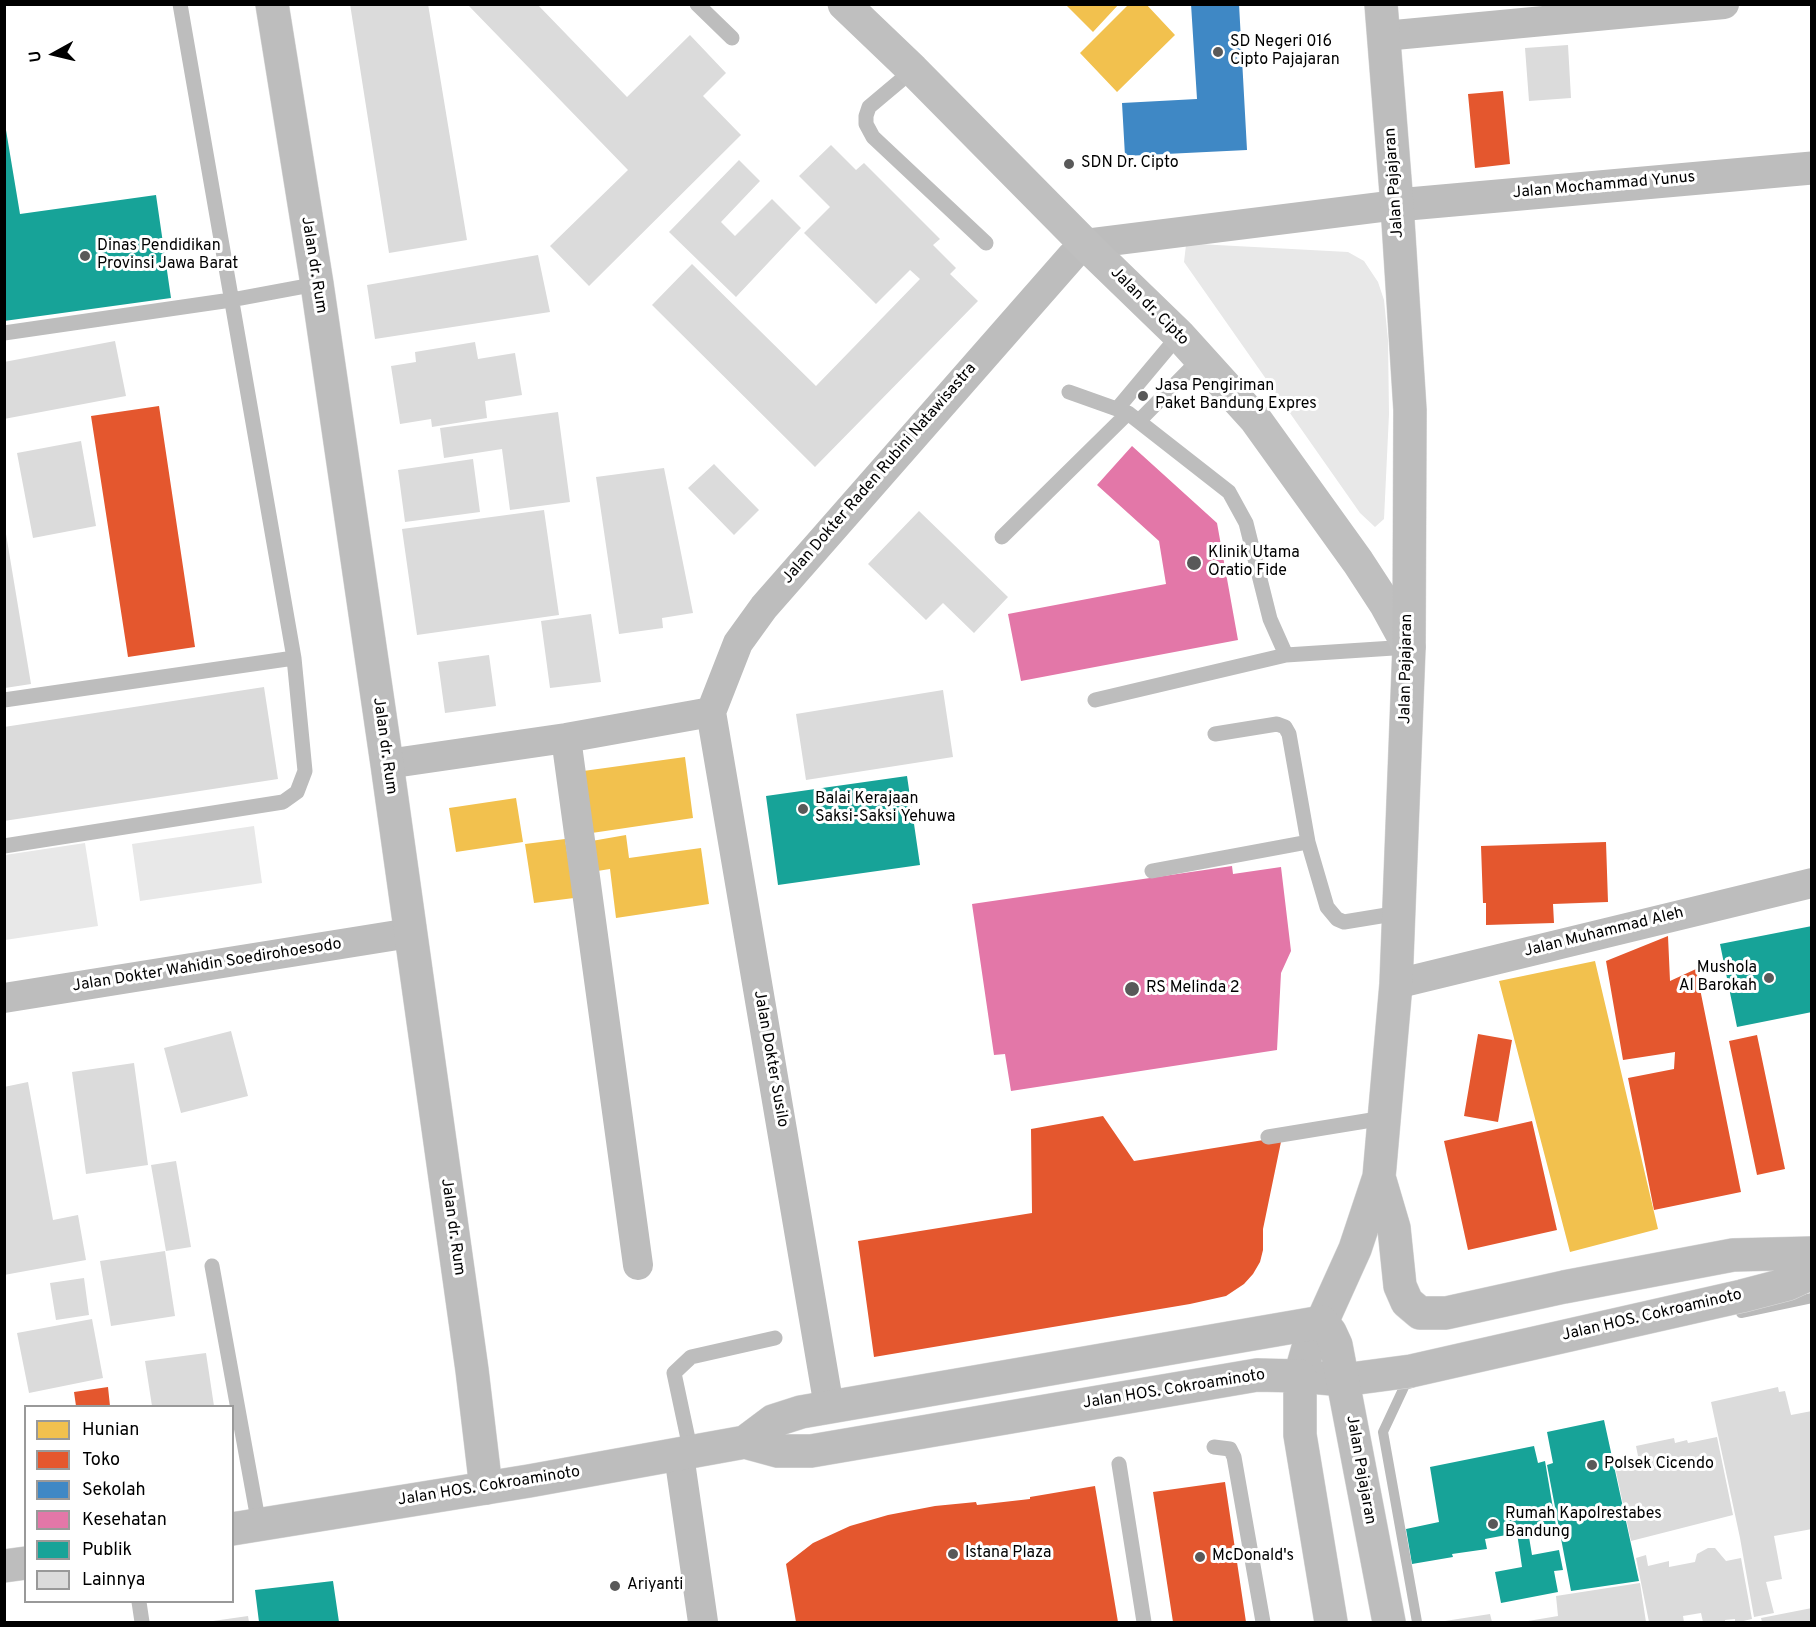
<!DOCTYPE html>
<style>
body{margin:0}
#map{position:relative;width:1816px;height:1627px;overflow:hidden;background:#fff;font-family:Overpass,sans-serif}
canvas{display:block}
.frame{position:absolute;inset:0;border:6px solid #000;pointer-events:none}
.legend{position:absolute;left:24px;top:1405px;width:210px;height:198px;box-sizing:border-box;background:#fff;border:2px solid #999;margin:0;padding:8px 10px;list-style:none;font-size:18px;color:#000}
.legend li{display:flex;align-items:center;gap:12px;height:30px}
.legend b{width:30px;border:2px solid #999}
.north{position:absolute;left:24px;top:24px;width:60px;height:60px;-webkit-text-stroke:4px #fff;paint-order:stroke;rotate:262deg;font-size:16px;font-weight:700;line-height:24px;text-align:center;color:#000}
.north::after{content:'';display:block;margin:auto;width:21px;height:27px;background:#000;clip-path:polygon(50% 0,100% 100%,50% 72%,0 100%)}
</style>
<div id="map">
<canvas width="1816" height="1627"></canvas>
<div class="frame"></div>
<ul class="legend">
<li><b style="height:16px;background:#f2c14e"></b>Hunian</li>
<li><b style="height:16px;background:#e4572e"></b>Toko</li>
<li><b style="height:16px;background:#3f88c5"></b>Sekolah</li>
<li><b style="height:16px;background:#e377a8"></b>Kesehatan</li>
<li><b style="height:16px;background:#17a398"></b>Publik</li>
<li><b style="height:16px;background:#dbdbdb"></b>Lainnya</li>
</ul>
<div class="north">U</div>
</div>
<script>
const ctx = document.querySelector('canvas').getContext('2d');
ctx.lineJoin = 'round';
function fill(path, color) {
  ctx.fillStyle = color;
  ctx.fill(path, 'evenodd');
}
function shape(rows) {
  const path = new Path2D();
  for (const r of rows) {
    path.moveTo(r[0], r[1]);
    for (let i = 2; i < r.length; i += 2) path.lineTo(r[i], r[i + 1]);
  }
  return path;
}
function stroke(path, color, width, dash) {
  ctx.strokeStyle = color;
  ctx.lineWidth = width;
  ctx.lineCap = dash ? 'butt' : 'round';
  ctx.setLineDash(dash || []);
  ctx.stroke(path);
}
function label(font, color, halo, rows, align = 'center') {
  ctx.font = font + ' Overpass,sans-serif';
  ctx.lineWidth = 6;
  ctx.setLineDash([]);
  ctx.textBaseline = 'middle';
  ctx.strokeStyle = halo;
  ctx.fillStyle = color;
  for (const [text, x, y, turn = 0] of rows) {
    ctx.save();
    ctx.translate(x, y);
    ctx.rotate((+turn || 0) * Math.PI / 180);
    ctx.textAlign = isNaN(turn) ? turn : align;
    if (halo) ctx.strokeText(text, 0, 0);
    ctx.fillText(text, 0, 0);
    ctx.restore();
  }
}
fill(shape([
 [1198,244,1348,252,1364,261,1378,282,1384,300,1388,340,1389,414,1384,519,1375,527,1360,513,1184,262,1186,245],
 [254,826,262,883,140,901,132,844],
 [85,843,98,926,5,940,5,855]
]), '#e8e8e8');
fill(shape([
 [1065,4,1119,4,1093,32],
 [1129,4,1146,4,1175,35,1117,92,1080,53],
 [685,757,693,818,585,834,576,772],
 [516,798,523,842,456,852,449,808],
 [626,835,629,858,701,848,709,904,616,918,610,869,591,872,586,842],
 [565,839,574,898,534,903,525,844],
 [1595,961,1658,1229,1570,1252,1499,981]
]), '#f2c14e');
fill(shape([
 [1503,91,1510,164,1475,168,1468,94],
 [159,406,195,647,128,657,91,416],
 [1606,842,1608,902,1553,904,1554,923,1486,925,1486,903,1483,903,1481,846],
 [1668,936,1670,981,1696,969,1741,1192,1654,1210,1628,1078,1674,1069,1675,1052,1623,1060,1606,961],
 [1478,1034,1512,1040,1498,1122,1464,1116],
 [1757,1035,1785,1169,1757,1175,1729,1041],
 [1103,1116,1134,1161,1282,1137,1263,1229,1263,1250,1260,1262,1253,1274,1244,1284,1226,1296,1190,1304,874,1357,858,1241,1032,1213,1031,1129],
 [1532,1121,1557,1230,1468,1250,1444,1141],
 [108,1387,110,1406,76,1406,74,1392],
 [1225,1482,1246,1622,1173,1622,1153,1492],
 [1095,1486,1118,1622,796,1622,786,1564,813,1543,850,1526,888,1515,935,1506,976,1502,977,1505,1030,1499,1030,1497]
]), '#e4572e');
fill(shape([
 [1191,4,1239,4,1247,150,1125,156,1122,103,1197,99]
]), '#3f88c5');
fill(shape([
 [1132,446,1217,523,1238,640,1021,681,1008,614,1166,584,1159,541,1097,485],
 [1232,866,1233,874,1281,867,1291,951,1281,973,1277,1050,1011,1091,1005,1054,994,1055,972,904]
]), '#e377a8');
fill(shape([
 [4,118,20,214,156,195,171,298,4,321],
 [907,776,920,865,778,885,766,796],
 [1812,926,1812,1012,1737,1027,1720,944],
 [1604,1420,1639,1581,1571,1591,1547,1465,1553,1463,1547,1432],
 [1534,1446,1538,1463,1545,1461,1556,1526,1528,1531,1532,1555,1559,1550,1563,1570,1554,1571,1558,1592,1501,1603,1495,1572,1522,1567,1517,1533,1485,1539,1487,1549,1452,1554,1453,1557,1412,1564,1406,1529,1439,1522,1430,1467],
 [333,1581,339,1622,259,1622,255,1590]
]), '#17a398');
stroke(shape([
 [1741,1313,1812,1298],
 [1412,1383,1405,1385,1383,1432,1417,1622]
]), '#bababa', 10);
fill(shape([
 [350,4,428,4,467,240,389,253],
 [467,4,537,4,627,97,690,35,726,73,703,96,741,135,589,286,550,246,628,170],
 [1568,45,1571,98,1529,101,1525,48],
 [831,145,856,170,864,163,940,239,933,245,956,268,950,274,978,301,815,467,652,305,692,264,816,386,920,279,910,270,876,304,804,233,830,207,799,176],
 [739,160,760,181,721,222,735,236,772,199,801,228,736,297,669,232],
 [538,255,550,312,375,339,367,285],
 [115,341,126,396,4,419,4,362],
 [475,342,478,359,515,353,522,395,485,401,487,418,432,427,431,419,400,424,391,366,416,362,415,352],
 [558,412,570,502,510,510,502,449,444,458,440,428],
 [81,441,96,526,33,538,17,453],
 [473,459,480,512,405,522,398,470],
 [714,464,759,510,734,535,688,488],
 [664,468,693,613,662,618,663,628,619,634,596,477],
 [544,510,559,615,417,635,402,529],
 [919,511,1008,597,974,633,943,603,926,620,868,564],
 [5,528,31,684,5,688],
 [591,614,601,682,550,688,541,621],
 [489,655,496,706,445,713,438,662],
 [264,687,278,779,4,821,4,727],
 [943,690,953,757,806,780,796,714],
 [231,1031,248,1096,181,1113,164,1048],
 [134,1063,148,1165,86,1174,72,1072],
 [28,1082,53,1220,78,1215,86,1260,4,1275,4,1087],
 [176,1161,191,1247,166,1251,151,1165],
 [165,1251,175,1316,111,1326,100,1261],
 [84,1278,89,1315,56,1320,50,1283],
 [92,1319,103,1378,29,1393,17,1333],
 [206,1353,214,1406,152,1406,145,1361],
 [1778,1387,1779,1392,1785,1391,1791,1415,1812,1411,1812,1529,1774,1536,1782,1579,1766,1582,1774,1613,1754,1617,1740,1538,1711,1402],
 [1717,1437,1733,1515,1631,1541,1615,1467,1639,1461,1636,1446,1674,1438,1675,1443,1687,1440,1688,1443],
 [1708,1548,1715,1548,1726,1561,1741,1558,1752,1619,1739,1622,1735,1622,1735,1619,1725,1620,1725,1622,1703,1622,1701,1613,1683,1616,1684,1622,1649,1622,1636,1558,1646,1555,1648,1566,1669,1561,1669,1567,1695,1562,1697,1554],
 [1640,1583,1646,1622,1522,1622,1558,1616,1556,1596],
 [1812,1608,1812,1622,1762,1622,1761,1618],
 [1490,1614,1492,1622,1445,1622,1445,1621],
 [248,1616,249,1622,213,1622,213,1621]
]), '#dbdbdb');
const primary = shape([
 [272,4,317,284,387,764,472,1370,486,1488],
 [1381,4,1397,205,1410,410,1409,647,1396,984,1379,1177,1355,1249,1322,1322,1310,1341,1300,1376,1343,1380,1411,1371,1742,1296,1788,1284,1812,1273],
 [1379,1177,1394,1228,1400,1286,1407,1302,1420,1313,1446,1313,1564,1287,1733,1255,1812,1253]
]);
const trunk = shape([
 [745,1442,773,1421,801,1412,1322,1322,1330,1332,1336,1345,1389,1622],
 [232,1529,529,1481,745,1442,778,1451,811,1451,1257,1375,1300,1376,1300,1435,1331,1622],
 [4,1566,26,1563]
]);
stroke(primary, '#dbdbdb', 34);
stroke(trunk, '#dbdbdb', 34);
stroke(shape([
 [697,4,732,38],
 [913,70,869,107,866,116,866,124,873,137,986,243],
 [4,333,231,300,317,284],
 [1069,392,1128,413,1229,492,1246,523,1270,619,1286,655,1409,647],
 [1117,409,1179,335],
 [1139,421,1200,359],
 [1002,537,1128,413],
 [4,700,294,658],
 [1095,700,1286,655],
 [1215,734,1277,724,1285,727,1289,734,1308,842,1327,907,1337,919,1344,922,1399,913],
 [4,846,283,802,297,792,305,771,294,658,180,4],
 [1152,871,1308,842],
 [1268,1137,1384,1118],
 [212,1266,259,1525],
 [1214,1447,1230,1449,1234,1457,1263,1622],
 [691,1453,674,1373,691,1357,775,1338],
 [1119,1464,1144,1622],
 [139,1602,142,1622]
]), '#bdbdbd', 15);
stroke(shape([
 [1384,36,1724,4],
 [711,712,829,1407],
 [566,738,638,1265],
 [387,764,566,738,711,712,738,643,764,607,1072,256,1085,244,1397,205],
 [1396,984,1812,883],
 [4,998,410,933],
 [679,1455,703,1622]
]), '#bdbdbd', 30);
stroke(shape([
 [1397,205,1812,168]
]), '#bdbdbd', 33);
stroke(shape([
 [844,4,913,70,1085,244,1179,335,1256,420,1358,562,1386,605,1409,647]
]), '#bfbfbf', 33);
stroke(primary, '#bdbdbd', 33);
stroke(trunk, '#bdbdbd', 33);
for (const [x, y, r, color] of [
 [1218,52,6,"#595959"],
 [1069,164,6,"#595959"],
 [85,256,6,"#595959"],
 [1143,396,6,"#595959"],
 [1194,563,8,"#595959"],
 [803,809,6,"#595959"],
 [1769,978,6,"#595959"],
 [1132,989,8,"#595959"],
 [1592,1465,6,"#595959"],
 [1493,1524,6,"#595959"],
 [953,1554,6,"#595959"],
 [1200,1557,6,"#595959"],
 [615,1586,6,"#595959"]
]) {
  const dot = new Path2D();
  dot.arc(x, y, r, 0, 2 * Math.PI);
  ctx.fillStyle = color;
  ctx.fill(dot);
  stroke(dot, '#fff', 2);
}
label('16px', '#000', '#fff', [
 ["SD Negeri 016",1230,43],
 ["Cipto Pajajaran",1230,61],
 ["SDN Dr. Cipto",1081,164],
 ["Dinas Pendidikan",97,247],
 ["Provinsi Jawa Barat",97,265],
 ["Jasa Pengiriman",1155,387],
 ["Paket Bandung Expres",1155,405],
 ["Klinik Utama",1208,554],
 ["Oratio Fide",1208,572],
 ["Balai Kerajaan",815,800],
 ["Saksi-Saksi Yehuwa",815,818],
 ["Mushola",1757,969,"right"],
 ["Al Barokah",1757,987,"right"],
 ["RS Melinda 2",1146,989],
 ["Polsek Cicendo",1604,1465],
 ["Rumah Kapolrestabes",1505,1515],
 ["Bandung",1505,1533],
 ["Istana Plaza",965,1554],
 ["McDonald's",1212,1557],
 ["Ariyanti",627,1586]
], 'left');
label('16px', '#000', '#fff', [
 ["Jalan Pajajaran",1395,183,-94],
 ["Jalan Mochammad Yunus",1604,186,-5],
 ["Jalan dr. Rum",313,265,81],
 ["Jalan dr. Cipto",1149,307,45],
 ["Jalan Dokter Raden Rubini Natawisastra",880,474,-49],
 ["Jalan Pajajaran",1407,669,-89],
 ["Jalan dr. Rum",384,746,82],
 ["Jalan Muhammad Aleh",1604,933,-14],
 ["Jalan Dokter Wahidin Soedirohoesodo",207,966,-9],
 ["Jalan Dokter Susilo",770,1059,80],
 ["Jalan dr. Rum",452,1227,82],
 ["Jalan HOS. Cokroaminoto",1652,1316,-13],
 ["Jalan HOS. Cokroaminoto",1174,1390,-9],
 ["Jalan Pajajaran",1360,1470,80],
 ["Jalan HOS. Cokroaminoto",489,1487,-9]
]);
</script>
